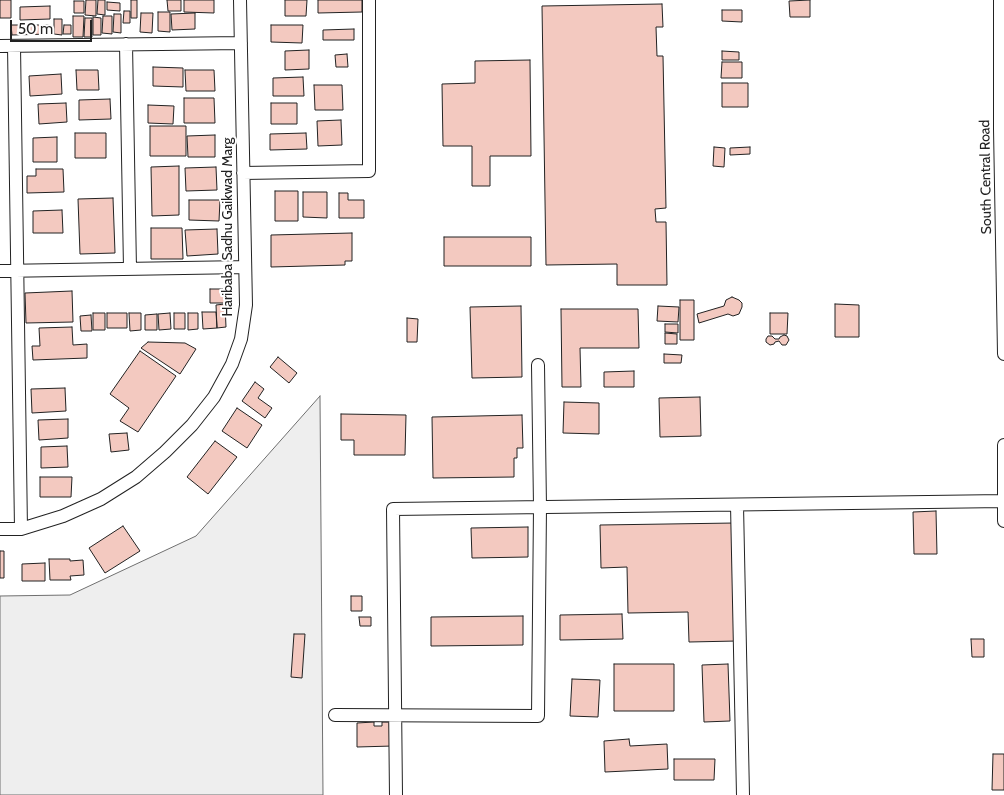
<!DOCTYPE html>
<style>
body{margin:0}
#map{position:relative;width:1004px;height:795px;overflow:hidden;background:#fff;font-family:Cabin,sans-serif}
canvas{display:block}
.scale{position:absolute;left:10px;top:20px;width:82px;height:22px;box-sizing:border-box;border:2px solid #222;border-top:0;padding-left:6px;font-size:15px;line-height:18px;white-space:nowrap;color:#222;-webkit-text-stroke:4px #fff;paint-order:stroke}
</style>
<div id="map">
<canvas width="1004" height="795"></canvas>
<div class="scale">50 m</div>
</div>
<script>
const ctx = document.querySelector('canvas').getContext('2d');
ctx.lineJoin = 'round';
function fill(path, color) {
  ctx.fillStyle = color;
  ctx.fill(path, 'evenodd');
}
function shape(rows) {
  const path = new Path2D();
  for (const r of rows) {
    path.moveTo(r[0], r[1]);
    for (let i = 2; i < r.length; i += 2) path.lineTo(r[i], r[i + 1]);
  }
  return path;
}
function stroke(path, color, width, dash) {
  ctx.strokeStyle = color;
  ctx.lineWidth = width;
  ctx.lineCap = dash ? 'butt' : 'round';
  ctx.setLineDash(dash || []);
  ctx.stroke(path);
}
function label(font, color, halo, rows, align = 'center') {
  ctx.font = font + ' Cabin,sans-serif';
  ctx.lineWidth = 4;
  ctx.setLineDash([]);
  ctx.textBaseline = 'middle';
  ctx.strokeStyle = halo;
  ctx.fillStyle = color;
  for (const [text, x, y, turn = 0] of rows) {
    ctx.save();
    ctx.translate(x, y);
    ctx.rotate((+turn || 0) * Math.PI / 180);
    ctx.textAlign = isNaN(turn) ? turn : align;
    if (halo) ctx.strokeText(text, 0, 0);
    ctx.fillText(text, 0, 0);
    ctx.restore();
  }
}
const green = shape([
 [320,396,323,795,0,795,0,596,70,595,196,536,320,396]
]);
fill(green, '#eee');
stroke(green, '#6f6f6f', 1);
const building = shape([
 [0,0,11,0,11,18,0,18,0,0],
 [86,0,96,0,96,16,85,15,86,0],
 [98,0,105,0,105,15,97,14,98,0],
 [131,0,137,0,137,18,131,18,131,0],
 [167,0,181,0,181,11,168,11,167,0],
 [184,0,214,0,214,13,184,12,184,0],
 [285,0,307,0,306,16,285,16,285,0],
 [318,0,362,0,362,12,318,13,318,0],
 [810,0,810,17,790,17,789,1,810,0],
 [74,1,84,1,84,13,74,13,74,1],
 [107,2,120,3,120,11,107,10,107,2],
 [662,4,663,27,656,27,657,56,663,56,666,208,655,209,656,222,666,222,667,285,617,285,617,264,546,265,542,6,662,4],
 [50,6,50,19,20,20,20,7,50,6],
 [722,10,742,10,742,22,722,21,722,10],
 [124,11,130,11,130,23,123,23,124,11],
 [158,12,170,12,170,32,158,31,158,12],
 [141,13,153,13,152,33,140,32,141,13],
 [195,13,195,29,172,30,171,14,195,13],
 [114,14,121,14,121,33,113,32,114,14],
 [73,16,84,16,83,37,73,37,73,16],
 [103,16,112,16,112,34,102,33,103,16],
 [93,17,101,18,101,35,93,35,93,17],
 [85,18,92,18,92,37,84,37,85,18],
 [54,19,62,19,62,35,54,34,54,19],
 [11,25,50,25,50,34,12,35,11,25],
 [64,25,71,25,71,34,63,34,64,25],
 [271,25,303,25,302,43,271,42,271,25],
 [354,29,354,40,323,40,323,30,354,29],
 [309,50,309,69,285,70,285,51,309,50],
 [722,51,739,52,739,60,722,60,722,51],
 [347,54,348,67,336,67,335,55,347,54],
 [530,60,531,156,490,156,490,186,472,186,472,146,443,146,442,84,475,83,475,61,530,60],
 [722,62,742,62,742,78,721,78,722,62],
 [153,67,183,68,183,87,153,86,153,67],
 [76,70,98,70,99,90,77,90,76,70],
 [185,70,214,70,215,91,186,91,185,70],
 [61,74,62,94,30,96,29,76,61,74],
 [303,77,304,96,273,96,273,78,303,77],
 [722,83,748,83,748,107,722,107,722,83],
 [314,85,342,85,343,110,315,110,314,85],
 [184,98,214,98,215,123,184,123,184,98],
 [110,99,111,119,79,120,79,100,110,99],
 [66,103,67,122,39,124,38,104,66,103],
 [271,103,297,103,297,124,271,124,271,103],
 [148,105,174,106,173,124,148,123,148,105],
 [341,120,342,145,318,146,317,121,341,120],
 [150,126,186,126,186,156,150,156,150,126],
 [75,133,106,133,106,158,75,158,75,133],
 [306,133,307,149,270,150,270,134,306,133],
 [215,135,215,157,188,157,187,136,215,135],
 [57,137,57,162,33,162,33,138,57,137],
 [714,147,725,148,724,167,713,166,714,147],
 [750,147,750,154,730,155,730,148,750,147],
 [179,166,179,215,152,216,151,167,179,166],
 [216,167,217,190,186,191,185,168,216,167],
 [36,169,63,169,64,192,27,193,27,176,36,176,36,169],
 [275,191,298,191,298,221,275,221,275,191],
 [303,192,327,192,327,218,303,217,303,192],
 [339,193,348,193,348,200,364,200,364,218,339,218,339,193],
 [113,198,115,253,80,254,78,199,113,198],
 [189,200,220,200,219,221,189,220,189,200],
 [62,210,63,233,33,233,33,211,62,210],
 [151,228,182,228,183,259,151,259,151,228],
 [217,229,218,254,187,256,185,230,217,229],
 [352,233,352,261,345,261,345,265,271,267,271,235,352,233],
 [444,237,531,237,531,266,444,266,444,237],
 [210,289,225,289,225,303,210,303,210,289],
 [72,291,73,322,26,323,25,293,72,291],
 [732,297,739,300,742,303,742,307,739,314,733,316,728,314,699,323,697,314,724,306,726,300,732,297],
 [680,300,694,300,694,340,680,340,680,300],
 [225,304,226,327,217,328,216,305,225,304],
 [835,304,859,305,859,337,835,337,835,304],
 [521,306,522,377,472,378,470,307,521,306],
 [658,306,679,307,678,322,657,321,658,306],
 [561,309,638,309,639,348,580,348,581,387,562,387,561,309],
 [202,312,216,312,217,328,203,329,202,312],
 [93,313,105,313,105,330,93,330,93,313],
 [107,313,127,313,127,328,107,328,107,313],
 [129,313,141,313,141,330,130,331,129,313],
 [170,313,171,329,159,330,158,314,170,313],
 [174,313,185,313,185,329,174,329,174,313],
 [188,313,198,313,198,329,188,330,188,313],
 [770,313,788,313,787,334,770,334,770,313],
 [157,314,157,330,145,330,145,315,157,314],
 [91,315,92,331,81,331,80,316,91,315],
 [407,318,418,319,417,342,407,342,407,318],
 [665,324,678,324,678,333,665,332,665,324],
 [72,327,73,345,87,344,87,358,33,360,32,346,40,346,39,328,72,327],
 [665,333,677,334,677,344,665,344,665,333],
 [784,335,787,336,789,340,786,345,782,345,779,341,775,342,774,344,770,345,766,342,766,339,768,336,772,336,775,339,779,339,780,337,784,335],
 [148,342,185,343,196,349,180,374,141,348,148,342],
 [140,351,176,376,138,432,120,421,129,408,110,394,140,351],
 [664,354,682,355,681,363,664,363,664,354],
 [278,357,297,373,289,383,270,367,278,357],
 [634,371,634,387,604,387,604,372,634,371],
 [255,382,264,389,258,398,272,408,265,418,242,401,255,382],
 [65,388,66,411,32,413,31,389,65,388],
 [700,397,701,436,660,437,659,398,700,397],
 [564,402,599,403,599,434,563,433,564,402],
 [237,408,262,425,247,448,222,431,237,408],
 [341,414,406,415,405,455,354,455,354,440,341,440,341,414],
 [522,415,523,448,517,448,517,458,514,458,514,477,433,478,432,417,522,415],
 [68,419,68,438,39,440,38,420,68,419],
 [127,433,129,450,111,452,109,434,127,433],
 [215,441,237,457,208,494,187,477,215,441],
 [67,446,68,467,41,468,41,447,67,446],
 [40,477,72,477,71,497,40,497,40,477],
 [936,511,937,554,914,554,913,512,936,511],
 [735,523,737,641,689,642,688,612,628,613,627,567,601,568,600,525,735,523],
 [123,526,140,551,105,573,89,548,123,526],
 [528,527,528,557,472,558,471,528,528,527],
 [0,551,4,551,4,578,0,578,0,551],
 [49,559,70,559,70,561,83,560,84,575,70,576,71,580,50,580,49,559],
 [45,563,45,581,22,581,22,564,45,563],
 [351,596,362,596,362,611,351,611,351,596],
 [622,614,623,639,560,640,560,615,622,614],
 [523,616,523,645,431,646,431,617,523,616],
 [359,617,371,617,371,626,360,626,359,617],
 [294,634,305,634,302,678,291,677,294,634],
 [971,639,984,639,984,657,972,657,971,639],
 [614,664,674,664,674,711,614,711,614,664],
 [728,664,730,721,704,722,702,665,728,664],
 [572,679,600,680,598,717,570,716,572,679],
 [374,722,374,726,382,726,382,722,392,722,393,746,357,747,357,723,374,722],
 [629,739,630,746,667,744,668,769,605,772,604,741,629,739],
 [993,754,1004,754,1004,790,992,790,993,754],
 [674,759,715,759,714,780,674,780,674,759]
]);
fill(building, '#f3c9c0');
stroke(building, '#222', 1);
const minor = shape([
 [1000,0,1000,129,1004,354],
 [126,44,130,269],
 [0,46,241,43],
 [14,46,21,529],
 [243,173,369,171,369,0],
 [0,271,245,267],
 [1004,445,1004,521],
 [737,505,743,795],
 [0,529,21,529,63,516,101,499,136,477,165,452,192,425,214,397,232,364,241,339,246,305,240,0],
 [335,715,538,716,540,507,538,365],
 [396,795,393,509,1004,501]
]);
stroke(minor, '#222', 14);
stroke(minor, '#fff', 12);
label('14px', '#222', '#fff', [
 ["South Central Road",986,177,-91],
 ["Haribaba Sadhu Gaikwad Marg",228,227,-90]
]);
</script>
